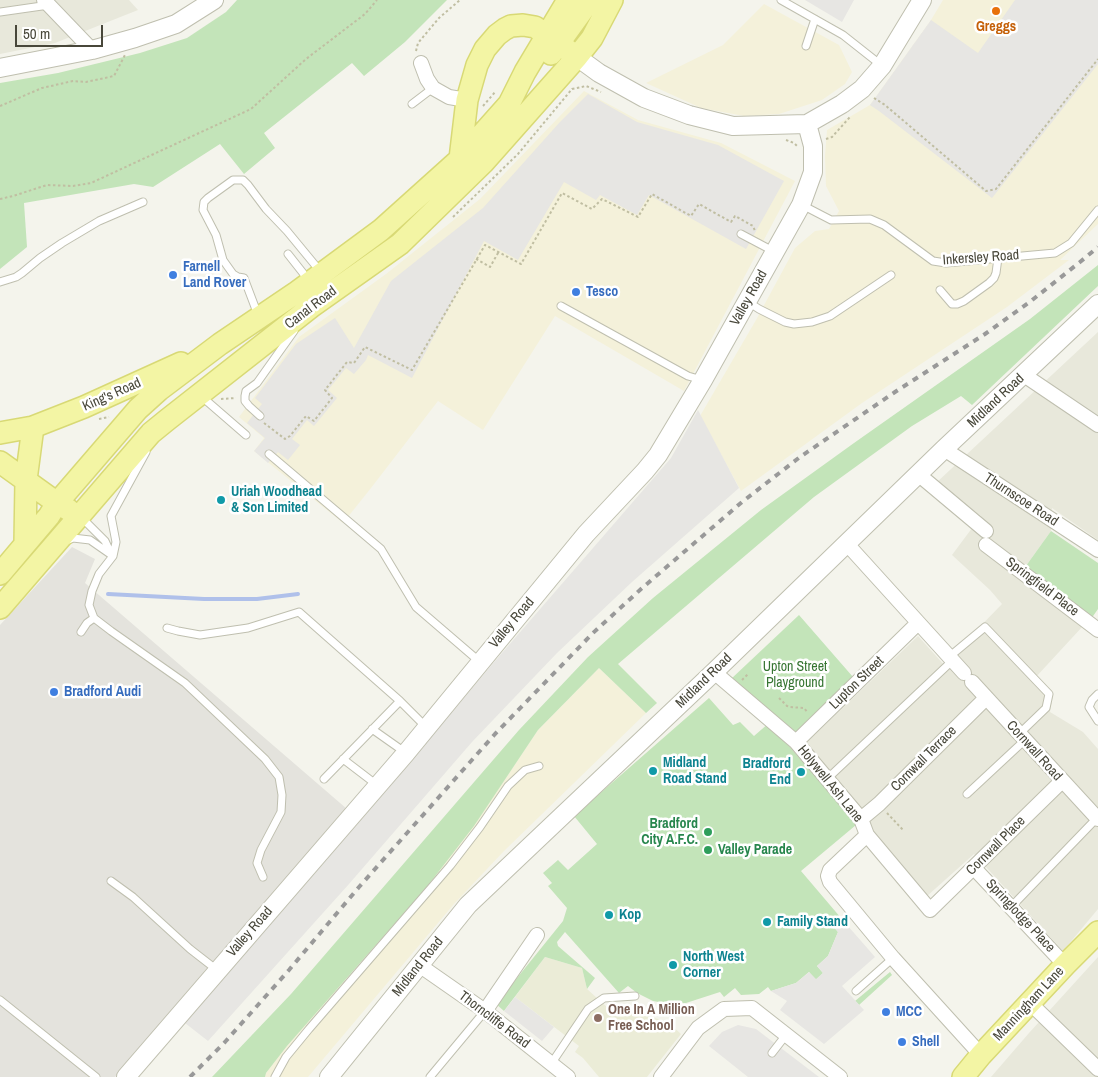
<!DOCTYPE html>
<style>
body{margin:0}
#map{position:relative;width:1098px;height:1077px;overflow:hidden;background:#f4f4ec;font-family:"Archivo Narrow",sans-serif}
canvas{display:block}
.scale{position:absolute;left:15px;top:25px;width:88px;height:22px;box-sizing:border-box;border:2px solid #48473a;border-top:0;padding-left:6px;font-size:15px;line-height:18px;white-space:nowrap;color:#48473a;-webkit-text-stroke:4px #fff;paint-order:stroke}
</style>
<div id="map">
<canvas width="1098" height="1077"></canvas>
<div class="scale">50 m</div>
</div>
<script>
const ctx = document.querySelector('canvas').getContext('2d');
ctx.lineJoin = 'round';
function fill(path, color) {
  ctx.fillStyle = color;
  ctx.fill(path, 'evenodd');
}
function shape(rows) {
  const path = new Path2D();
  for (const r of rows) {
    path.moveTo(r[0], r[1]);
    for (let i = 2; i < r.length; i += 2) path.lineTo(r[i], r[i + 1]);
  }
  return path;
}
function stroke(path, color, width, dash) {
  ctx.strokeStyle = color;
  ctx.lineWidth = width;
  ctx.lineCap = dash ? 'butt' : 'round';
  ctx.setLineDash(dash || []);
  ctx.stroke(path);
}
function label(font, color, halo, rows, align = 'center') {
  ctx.font = font + ' "Archivo Narrow",sans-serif';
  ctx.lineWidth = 5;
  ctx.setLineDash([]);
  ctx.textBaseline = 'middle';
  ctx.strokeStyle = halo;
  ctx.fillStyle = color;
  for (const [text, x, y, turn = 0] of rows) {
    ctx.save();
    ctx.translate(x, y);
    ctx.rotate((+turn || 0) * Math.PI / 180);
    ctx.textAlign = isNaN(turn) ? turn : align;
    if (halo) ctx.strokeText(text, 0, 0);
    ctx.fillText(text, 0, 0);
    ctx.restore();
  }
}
fill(shape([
 [0,0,129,0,138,10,55,43,0,54],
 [1098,332,1098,540,1052,508,1051,531,1023,570,1083,626,1035,678,1053,695,1050,712,1083,732,1098,749,1098,909,1063,951,974,854,926,897,872,830,805,744,918,636,946,667,962,645,1002,604,990,590,952,555,981,516,936,483],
 [1098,957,1098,1077,991,1077,1029,1033]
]), '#e8e8db');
fill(shape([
 [943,0,1098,0,1098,224,1060,260,1069,260,1007,307,862,403,741,491,700,416,756,320,795,248,815,231,829,229,839,211,826,186,825,156,827,130,870,105,931,20],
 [764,4,839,45,852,72,845,84,822,100,779,114,744,116,701,108,646,83,723,45],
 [584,91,638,120,721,143,795,181,684,391,555,316,483,430,438,401,371,488,343,523,254,451,264,438,239,417,299,337,386,274,480,199],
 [599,668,646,713,504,851,454,904,308,1077,265,1077,266,1073,287,1046,426,888,474,826,538,730]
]), '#f4f1da');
fill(shape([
 [72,547,95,559,85,583,347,809,115,1077,0,1077,0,625]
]), '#e4e3dd');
fill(shape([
 [545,957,582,968,587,989,608,1008,611,1005,668,1022,681,1034,647,1077,599,1077,583,1058,575,1052,579,1046,515,997]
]), '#ebecd7');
fill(shape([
 [237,0,447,0,405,42,364,76,352,63,264,133,275,148,244,174,220,144,153,187,134,184,24,203,27,247,0,269,0,83,58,73,140,53,187,38,226,12],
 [1098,265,1098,286,972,405,961,396,912,426,814,497,618,664,657,703,646,713,599,668,538,730,474,826,426,888,287,1046,266,1073,265,1077,212,1077,291,994,519,730,588,657,653,598,761,510,854,443,1030,319],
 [1051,531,1098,563,1098,609,1091,619,1023,570],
 [799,615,853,677,793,735,731,679],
 [709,698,733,725,740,722,754,736,769,723,802,761,805,759,825,787,834,791,831,794,832,795,851,813,856,825,801,871,841,918,833,926,838,932,828,956,817,966,823,973,816,980,809,972,796,983,771,991,768,987,759,994,741,995,735,988,724,997,720,992,686,1003,670,1004,653,1001,637,993,628,986,619,993,565,932,557,942,558,946,595,978,587,989,582,968,545,957,504,1011,496,1004,563,921,567,908,548,886,552,883,543,873,558,860,568,870,597,844,574,816],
 [890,972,892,975,859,1005,855,1001]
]), '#c3e4b9');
fill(shape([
 [805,0,854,0,842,22],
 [1015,0,1098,0,1098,64,992,198,879,111,870,105,931,20,978,53],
 [588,94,637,122,718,145,784,181,746,249,649,195,637,215,600,195,596,200,564,182,518,260,484,241,412,378,368,355,366,360,354,374,346,368,328,390,337,398,314,426,307,420,292,439,300,445,288,460,278,452,268,463,254,451,265,438,247,423,262,404,255,398,296,344,335,318,354,348,391,281,483,208,560,122],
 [698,410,739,488,632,582,557,653,472,742,349,884,208,1041,185,1023,385,792,489,668,671,458],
 [841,918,875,957,842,986,864,1010,824,1044,780,1010,787,1001,771,991,796,983,809,972,816,979,823,973,817,966,828,956,838,932,833,926],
 [515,997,554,1027,542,1041,504,1011],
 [738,1025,756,1029,819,1077,748,1077,709,1046,722,1032]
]), '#e7e6e3');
stroke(shape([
 [108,594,204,599,257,599,298,594]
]), '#afc0ea', 4);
const service = shape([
 [781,0,843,35,881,65],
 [0,12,49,5],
 [806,46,815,19],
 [412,104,433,88],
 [802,205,831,220,870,219,884,225,933,261,946,263,1055,253,1071,243,1098,210],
 [741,234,775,252],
 [288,254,303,273,308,282],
 [0,282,16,277,22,273,40,258,62,243,99,221,143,202],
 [940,290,952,304,957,304,964,301,989,283,994,278,996,273,998,258],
 [748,302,759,309,785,322,794,324,812,322,830,316,891,275],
 [561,306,688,376,702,380],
 [258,315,244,278,238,277,233,274,223,260,216,235,203,210,204,202,208,198,233,180,243,180,248,185,266,209,287,231,320,271],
 [201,396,246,435],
 [260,416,249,406,245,401,245,396,246,391,257,383,294,331],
 [146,452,111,516,116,542,113,556,99,574,92,591,89,605,94,618,111,631,185,683,265,759,279,777,282,795,281,812,261,850,257,863,263,877],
 [269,454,381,549,416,607,480,662],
 [82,518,105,541,111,554],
 [66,541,73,538,90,540,113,556],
 [167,628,178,631,200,635,248,628,299,612,400,701,324,779],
 [81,632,87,623,94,618],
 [949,657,985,627,1049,694,1046,708,1019,734],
 [1098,694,1092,700,1089,707,1098,721],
 [400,701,426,727],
 [372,729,406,753],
 [343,759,377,785],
 [827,779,952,661],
 [967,794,1025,740],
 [111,881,133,897,190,949,217,970],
 [1011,907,1097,818],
 [856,991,893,958],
 [0,1000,96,1077],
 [772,1053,786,1035],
 [551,1064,588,1009,604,998,635,996],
 [275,1077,286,1057,309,1029,450,866,480,827,508,786,525,770,539,766],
 [430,1077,485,1011]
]);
const minor = shape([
 [44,0,92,50],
 [421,63,427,79,433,88,449,97,467,100],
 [1024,375,1098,425],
 [944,449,1098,550],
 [918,474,986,531],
 [847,544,964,673],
 [986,545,1098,630],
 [714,672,796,742,861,819,867,835,930,910,1062,781],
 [972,682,1098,819],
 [796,742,918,623],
 [861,819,879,804,986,698],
 [867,835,830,870,828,876,830,882,893,958,981,1055],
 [974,868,1065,965],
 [419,965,485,1011,568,1077],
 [1030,1003,1098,1069],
 [485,1011,537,935],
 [661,1077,698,1028,724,1009,752,1008,840,1077]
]);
const tertiary = shape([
 [577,57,599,73,644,98,689,115,733,126,807,124,842,104,862,89,882,66,922,0],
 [0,68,92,50,135,38,176,24,214,0],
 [126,1077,406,753,586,534,645,471,658,455,703,380,801,205,813,172,813,146,807,124],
 [329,1077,468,905,714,672,944,449,1098,304]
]);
const primary = shape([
 [551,54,590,0],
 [460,159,467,100,477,65,485,49,497,35,505,29,511,26,523,25,535,27,547,35,577,57],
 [0,433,33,427,84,407,181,363],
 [0,462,57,503,69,510],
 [25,544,26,480,33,427],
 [0,574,49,516,57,503,138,409,159,390,220,344,297,292,381,230,460,159,509,104,525,72,568,0],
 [0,608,151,433,167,420,311,307,400,244,483,163,577,57,592,38,612,0],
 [963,1077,981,1055,1065,965,1098,932]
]);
stroke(service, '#bfbfaf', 9);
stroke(minor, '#bfbfaf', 16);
stroke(tertiary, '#bfbfaf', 20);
stroke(primary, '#d8d975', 24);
stroke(shape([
 [416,51,418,43,439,18,460,0],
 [874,98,885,105,986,191,996,189,1098,59],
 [0,106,42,88,73,81,86,82,114,76,125,55],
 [483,106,496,91],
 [826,139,832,137,850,117],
 [786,140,794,143,797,146],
 [0,199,13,196,47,185,73,186,91,183,251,109,306,59,365,14,377,0],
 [453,217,518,154,572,89,586,86,601,92],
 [476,259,490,267,498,253],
 [221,399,236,398],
 [99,419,109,417],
 [264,423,285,439,290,436,306,416,314,421,332,398,325,390,347,362,354,363,365,347,412,370,485,245,521,264,562,193,592,209,602,199,638,217,652,194,691,216,699,204,731,222,735,216,753,226,755,231],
 [742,680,749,673],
 [779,698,787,706,790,707,804,708,808,713],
 [887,813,904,831]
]), '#c0bea2', 2, [2.5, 2.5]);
stroke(service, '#fff', 7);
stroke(minor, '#fff', 14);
stroke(tertiary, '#fff', 18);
stroke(primary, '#f3f5a4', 21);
stroke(shape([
 [190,1077,225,1042,289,970,359,887,495,734,593,633,641,589,742,502,800,457,895,392,985,334,1031,301,1080,262,1098,247]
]), '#999', 4, [6, 6]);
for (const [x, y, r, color] of [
 [996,11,5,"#e8710a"],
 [173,275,5,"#3f7fe0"],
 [576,292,5,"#3f7fe0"],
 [221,500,5,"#0f9aa8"],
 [54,692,5,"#3f7fe0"],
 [653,771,5,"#0f9aa8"],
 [801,772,5,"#0f9aa8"],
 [708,832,5,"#2e9e5b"],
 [708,850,5,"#2e9e5b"],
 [609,915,5,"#0f9aa8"],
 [767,922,5,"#0f9aa8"],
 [673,965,5,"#0f9aa8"],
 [886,1012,5,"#3f7fe0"],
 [598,1018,5,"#8d6e63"],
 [902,1042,5,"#3f7fe0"]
]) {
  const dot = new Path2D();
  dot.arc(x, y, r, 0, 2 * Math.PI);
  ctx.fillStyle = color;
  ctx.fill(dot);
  stroke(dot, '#fff', 2);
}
label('bold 14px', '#c56008', '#fff', [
 ["Greggs",996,27]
]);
label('14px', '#48473a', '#fff', [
 ["Inkersley Road",981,258,-4],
 ["Valley Road",749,298,-61],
 ["Canal Road",311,308,-37],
 ["King's Road",112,395,-24],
 ["Midland Road",996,401,-43],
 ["Thurnscoe Road",1021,500,33],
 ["Springfield Place",1042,587,37],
 ["Valley Road",512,623,-50],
 ["Midland Road",704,681,-44],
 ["Lupton Street",857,683,-44],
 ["Cornwall Road",1034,751,48],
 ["Cornwall Terrace",924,759,-45],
 ["Holywell Ash Lane",830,784,51],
 ["Cornwall Place",996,846,-45],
 ["Springlodge Place",1020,916,47],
 ["Valley Road",250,932,-49],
 ["Midland Road",418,967,-51],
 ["Manningham Lane",1029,1004,-47],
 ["Thorncliffe Road",494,1020,37]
]);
label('bold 14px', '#366cbe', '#fff', [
 ["Farnell",183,267],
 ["Land Rover",183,283],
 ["Tesco",586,292],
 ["Bradford Audi",64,692],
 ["MCC",896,1012],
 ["Shell",912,1042]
], 'left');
label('bold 14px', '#0d838f', '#fff', [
 ["Uriah Woodhead",231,492],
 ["& Son Limited",231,508],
 ["Midland",663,763],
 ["Road Stand",663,779],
 ["Bradford",791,764,"right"],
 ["End",791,780,"right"],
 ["Kop",619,915],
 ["Family Stand",777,922],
 ["North West",683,957],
 ["Corner",683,973]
], 'left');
label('14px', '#367532', '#fff', [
 ["Upton Street",795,667],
 ["Playground",795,683]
]);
label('bold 14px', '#27864d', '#fff', [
 ["Bradford",698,824],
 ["City A.F.C.",698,840],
 ["Valley Parade",718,850,"left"]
], 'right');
label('bold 14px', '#785e54', '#fff', [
 ["One In A Million",608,1010],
 ["Free School",608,1026]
], 'left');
</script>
